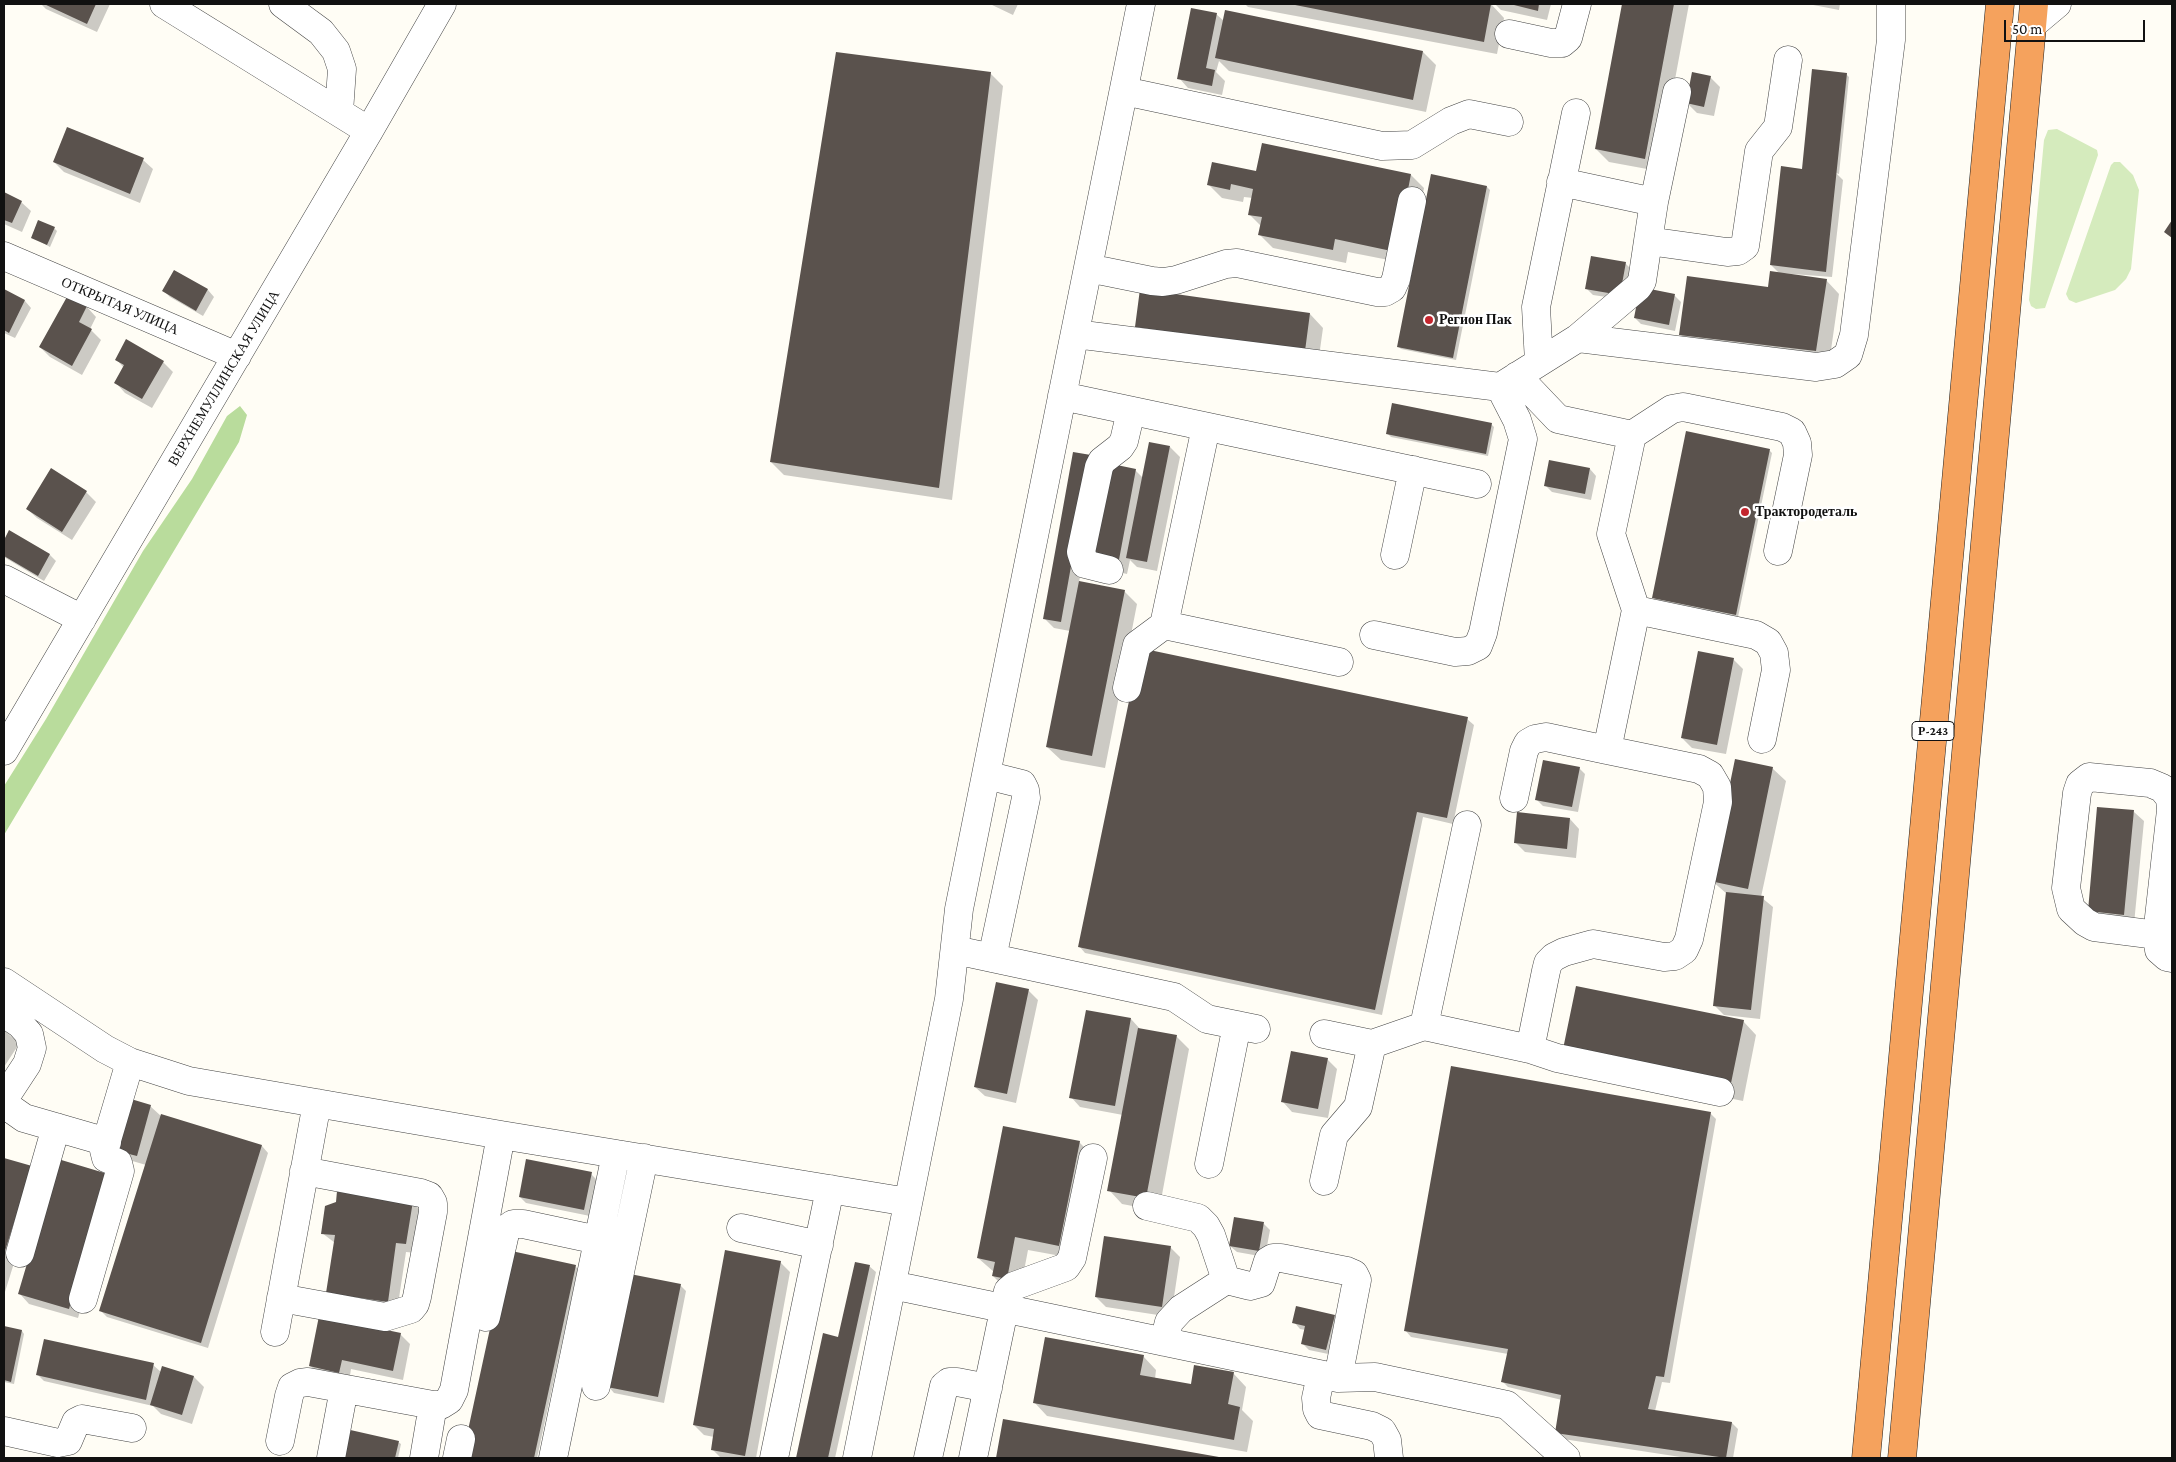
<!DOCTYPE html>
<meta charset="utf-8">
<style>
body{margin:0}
#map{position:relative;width:2176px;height:1462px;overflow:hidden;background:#fffdf5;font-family:"Crimson Pro",serif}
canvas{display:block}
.frame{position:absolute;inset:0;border:5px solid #111;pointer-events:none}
.scale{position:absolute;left:2004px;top:20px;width:141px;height:22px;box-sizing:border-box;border:2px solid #111;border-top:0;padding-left:6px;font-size:15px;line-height:18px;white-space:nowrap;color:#111;-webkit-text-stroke:4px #fff;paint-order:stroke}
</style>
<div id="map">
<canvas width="2176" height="1462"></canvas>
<div class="frame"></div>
<div class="scale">50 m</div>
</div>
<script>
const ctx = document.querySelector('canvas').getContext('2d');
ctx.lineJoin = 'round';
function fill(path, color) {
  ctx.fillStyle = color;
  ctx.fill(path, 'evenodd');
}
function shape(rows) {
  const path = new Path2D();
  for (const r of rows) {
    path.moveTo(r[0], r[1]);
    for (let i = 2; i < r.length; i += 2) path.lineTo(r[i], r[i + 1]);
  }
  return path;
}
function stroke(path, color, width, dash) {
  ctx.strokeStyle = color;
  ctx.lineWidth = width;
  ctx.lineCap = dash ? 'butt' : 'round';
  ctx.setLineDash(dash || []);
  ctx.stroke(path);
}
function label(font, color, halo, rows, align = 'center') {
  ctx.font = font + ' "Crimson Pro",serif';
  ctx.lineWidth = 5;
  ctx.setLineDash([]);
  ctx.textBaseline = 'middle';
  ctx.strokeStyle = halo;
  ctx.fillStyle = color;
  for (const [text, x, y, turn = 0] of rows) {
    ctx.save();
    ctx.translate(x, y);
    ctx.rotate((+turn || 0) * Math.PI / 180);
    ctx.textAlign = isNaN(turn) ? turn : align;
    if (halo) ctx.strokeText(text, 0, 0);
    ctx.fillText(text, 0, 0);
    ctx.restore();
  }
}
fill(shape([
 [2057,129,2097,150,2098,155,2045,308,2036,309,2031,306,2029,300,2044,140,2048,130],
 [2114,162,2120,162,2133,175,2139,190,2131,269,2126,279,2115,290,2076,303,2069,300,2066,294,2111,165]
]), '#d5ebbd');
fill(shape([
 [240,406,247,415,239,442,4,835,4,786,46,719,143,551,192,479,227,416]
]), '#b9dc9c');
fill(shape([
 [41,4,110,4,97,32,46,9],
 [990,4,1018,4,1013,15],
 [1245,4,1491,4,1504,18,1497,54,1248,7],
 [1495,4,1551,4,1547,20,1501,10],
 [1623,4,1689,4,1658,171,1609,162,1596,149],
 [1808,4,1840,4,1839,10],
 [1216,14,1224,21,1423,52,1436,65,1426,112,1229,71,1219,61,1216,72,1225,81,1222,95,1188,88,1179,78],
 [990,73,1003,86,952,500,784,475,771,462],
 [1846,74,1849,77,1839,174,1836,173,1843,180,1832,277,1779,273,1771,265,1803,170],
 [1710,77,1720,87,1714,116,1697,113,1687,103],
 [143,160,153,169,140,203,64,172,54,162],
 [1257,173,1411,175,1424,188,1409,264,1348,252,1346,263,1273,248,1260,235,1261,226,1249,214,1253,198,1244,197,1243,202,1222,198,1209,185],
 [1432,176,1487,187,1490,190,1456,360,1401,349,1398,346],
 [4,194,21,202,31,211,22,232,4,224],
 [54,228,57,231,50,247,32,237],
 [1625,263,1631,269,1626,300,1593,295,1586,288],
 [175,272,208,290,214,297,203,316,170,297,164,291],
 [1826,280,1839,294,1829,364,1694,348,1681,335,1769,289],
 [1641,289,1675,296,1681,302,1675,331,1641,324,1635,318],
 [4,290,25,301,31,308,15,338,4,333],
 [1141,290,1310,314,1323,328,1318,364,1149,340,1136,327],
 [68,297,87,307,96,317,90,329,101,340,82,375,50,357,40,347],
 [116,359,163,362,173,372,152,408,125,393,116,383,124,368],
 [1491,424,1494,427,1488,456,1391,437,1388,434],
 [1170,447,1180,457,1157,571,1137,567,1130,560,1127,574,1100,568,1135,470,1143,478],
 [1769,450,1772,453,1738,617,1656,600,1653,597],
 [1550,461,1590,469,1596,476,1591,500,1552,492,1545,485],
 [1100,466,1079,582,1124,591,1137,604,1105,768,1061,760,1047,747,1070,631,1054,628,1044,618],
 [52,470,86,492,96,502,72,540,37,518,27,509],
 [10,532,50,555,56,561,44,581,4,557,4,542],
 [1733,659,1743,669,1726,754,1692,748,1682,738],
 [1467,719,1474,725,1453,824,1423,817,1382,1015,1085,953,1079,946],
 [1579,768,1585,774,1578,812,1543,806,1536,799],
 [1772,768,1786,781,1761,897,1773,907,1760,1019,1724,1015,1714,1005,1727,894,1711,880],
 [2134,812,2144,821,2134,924,2099,921,2089,911],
 [1570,819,1579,829,1576,858,1525,852,1515,842],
 [1028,990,1038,1000,1016,1103,985,1096,975,1087],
 [1131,1019,1141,1030,1176,1036,1189,1049,1159,1211,1122,1204,1109,1190,1123,1115,1080,1107,1071,1097],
 [1743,1021,1756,1035,1743,1101,1577,1067],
 [4,1030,19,1044,4,1067],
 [1327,1059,1337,1069,1328,1118,1292,1112,1283,1102],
 [150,1106,161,1116,262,1146,268,1153,208,1348,107,1317,101,1311,146,1165,129,1160,119,1151],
 [1710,1113,1716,1119,1670,1383,1662,1382,1655,1411,1732,1423,1738,1429,1733,1458,1687,1458,1563,1439,1556,1432,1562,1400,1508,1387,1502,1381,1508,1354,1411,1337,1405,1330],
 [1079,1142,1092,1155,1072,1258,1028,1250,1020,1292,1006,1289,993,1276,994,1272,978,1258],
 [4,1159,31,1167,41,1177,4,1295],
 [591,1174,597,1180,590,1216,526,1203,520,1197],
 [118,1185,78,1318,29,1304,20,1294],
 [412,1202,422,1212,416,1253,406,1252,397,1311,337,1303,335,1243,322,1233],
 [1264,1224,1270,1230,1265,1257,1237,1252,1230,1246],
 [1170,1247,1180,1257,1171,1317,1106,1307,1096,1297],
 [780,1262,790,1272,756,1458,721,1458,712,1449,714,1437,704,1435,694,1425],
 [575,1266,578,1269,537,1458,464,1458],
 [869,1266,876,1272,835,1458,797,1458,824,1335,839,1338],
 [680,1285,686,1291,664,1403,614,1393,608,1386],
 [1334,1316,1340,1322,1333,1355,1309,1350,1303,1344,1306,1330,1300,1329,1294,1322],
 [4,1327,22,1331,24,1334,14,1384,4,1382],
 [400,1334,410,1344,403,1380,351,1369,349,1382,320,1376,310,1366],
 [1143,1356,1156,1370,1155,1379,1192,1385,1233,1373,1246,1387,1242,1410,1253,1421,1247,1452,1047,1416,1034,1402],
 [153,1365,161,1372,163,1368,194,1377,204,1387,192,1424,161,1414,153,1406,44,1381,38,1375],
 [1004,1421,1217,1458,997,1458],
 [398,1442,401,1444,398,1458,342,1458]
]), '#0003');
fill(shape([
 [44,4,96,4,87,24],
 [1290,4,1491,4,1484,42],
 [1510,4,1539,4,1538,11],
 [1622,4,1674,4,1645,159,1595,149],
 [1191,8,1217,13,1206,68,1215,70,1212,86,1177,79],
 [1225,10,1423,51,1413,100,1215,58],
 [836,52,991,72,939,488,770,462],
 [1812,69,1847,73,1826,272,1770,265,1781,166,1802,169],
 [1692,72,1711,76,1704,107,1686,103],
 [67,127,144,158,130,194,53,162],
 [1262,143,1411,174,1396,252,1335,239,1333,250,1258,235,1262,217,1248,215,1253,189,1231,184,1230,190,1207,185,1212,162,1256,171],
 [1431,174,1487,186,1453,358,1397,347],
 [4,192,22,201,12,223,4,220],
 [38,220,55,227,47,245,31,238],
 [2172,220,2172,238,2164,232],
 [1591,256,1626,262,1620,295,1585,289],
 [174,270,208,289,196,311,162,291],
 [1770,271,1827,279,1816,351,1679,335,1687,276,1768,287],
 [1640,287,1675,294,1669,325,1634,318],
 [4,289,25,300,9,333,4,330],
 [1140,289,1310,313,1305,351,1135,327],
 [68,295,87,306,79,322,92,329,72,366,39,347],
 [126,339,164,361,142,399,114,383,124,365,115,360],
 [1392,403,1492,423,1486,454,1386,434],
 [1686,431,1770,449,1736,615,1652,598],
 [1149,442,1170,446,1147,562,1126,558],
 [1073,452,1091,455,1061,622,1043,619],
 [1549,460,1590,468,1585,494,1544,486],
 [1107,463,1136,469,1118,565,1089,559],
 [51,468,87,491,62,532,26,509],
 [9,530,50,554,38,576,4,556,4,540],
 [1079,581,1125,590,1092,756,1046,747],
 [1140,648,1468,717,1447,818,1417,812,1375,1010,1078,947],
 [1698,651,1734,658,1717,745,1681,738],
 [1735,759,1773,767,1748,889,1710,881],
 [1543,760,1580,767,1572,807,1535,800],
 [2097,807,2134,810,2124,915,2088,911],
 [1517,812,1570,818,1567,849,1514,843],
 [1726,892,1764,896,1751,1010,1713,1006],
 [996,982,1029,989,1007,1094,974,1087],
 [1576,986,1744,1020,1730,1088,1562,1054],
 [1086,1010,1131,1018,1115,1106,1069,1098],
 [1138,1028,1177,1035,1146,1198,1107,1191],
 [1291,1051,1328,1058,1318,1109,1281,1102],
 [1451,1066,1711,1112,1664,1377,1656,1376,1648,1409,1732,1422,1726,1458,1555,1433,1561,1395,1501,1382,1508,1349,1404,1331],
 [131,1099,151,1105,137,1156,117,1151],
 [161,1114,262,1145,201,1343,99,1311],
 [1003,1126,1080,1141,1059,1246,1015,1237,1007,1279,992,1276,995,1262,977,1258],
 [4,1158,32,1166,4,1254],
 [58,1159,108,1174,69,1309,18,1294],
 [526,1159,592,1172,584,1210,519,1197],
 [337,1191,413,1201,406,1244,396,1243,388,1302,326,1293,335,1235,321,1234,325,1206,336,1202],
 [1234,1217,1264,1222,1259,1251,1229,1246],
 [1104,1236,1171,1246,1162,1307,1095,1297],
 [507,1250,576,1265,534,1458,462,1458],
 [725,1250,781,1261,745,1456,711,1450,714,1429,693,1425],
 [855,1262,870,1265,828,1458,796,1458,823,1333,838,1337],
 [630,1274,681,1284,658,1397,607,1387],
 [1296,1306,1335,1315,1326,1350,1301,1344,1305,1326,1292,1323],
 [319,1316,401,1333,393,1371,342,1360,339,1373,309,1366],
 [4,1326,22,1330,11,1382,4,1380],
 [1045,1337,1144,1355,1140,1375,1191,1384,1194,1365,1234,1372,1228,1404,1240,1407,1234,1440,1033,1403],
 [44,1339,154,1363,146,1400,36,1375],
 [162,1366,194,1376,182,1415,150,1405],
 [1003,1419,1219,1457,1219,1458,996,1458],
 [346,1429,399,1441,395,1458,340,1458]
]), '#5a524d');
const minor = shape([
 [164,4,369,131],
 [283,4,321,32,336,51,342,69,339,112],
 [2032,25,2057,4],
 [1509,34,1551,43,1562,43,1568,38,1577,4],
 [1124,91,1382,146,1412,145,1451,121,1469,114,1509,122],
 [1561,182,1654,202],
 [1648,241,1654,202,1677,92],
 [4,256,237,356],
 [1088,268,1152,281,1163,282,1176,280,1226,264,1237,263,1377,292,1385,292,1392,288,1396,279,1412,201],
 [1075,334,1500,387,1578,338,1816,367,1835,364,1848,355,1854,335,1891,40,1891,4],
 [1578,338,1638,287,1642,281,1648,241,1727,252,1738,251,1745,246,1759,151,1778,127,1788,60],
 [1539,362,1536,307,1576,113],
 [1062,396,1477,484],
 [1206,427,1164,625,1339,662],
 [1632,435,1672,409,1683,407,1782,427,1792,432,1797,443,1798,455,1778,551],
 [1395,555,1413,470],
 [1109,570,1085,564,1081,552,1099,467,1102,461,1120,447,1124,441,1131,411],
 [4,579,82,619],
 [1636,610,1756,635,1768,642,1774,653,1776,670,1762,739],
 [1374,635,1455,652,1468,651,1478,646,1483,633,1523,439,1517,420,1500,387],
 [1127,688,1137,645,1164,625],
 [4,751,369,131,442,4],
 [986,775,1022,784,1025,790,1026,798,992,958],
 [1514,798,1524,751,1528,743,1535,739,1546,737,1607,750,1636,610,1611,534,1632,435,1558,419,1517,376],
 [2157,935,2094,927,2085,922,2071,909,2066,888,2077,793,2080,784,2089,777,2150,783,2162,788,2170,798,2171,810,2157,935,2159,950,2167,957,2172,958],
 [955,950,1174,997,1207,1019,1256,1029],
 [4,982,105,1049,130,1062,189,1081,501,1135,908,1202],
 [4,1013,20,1024,29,1034,32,1048,27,1064,4,1099],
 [1424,1026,1467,825],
 [1324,1034,1372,1044,1424,1026,1530,1049,1546,971,1548,963,1554,957,1564,952,1593,944,1664,957,1675,956,1684,950,1689,939,1718,802,1717,787,1710,775,1699,769,1607,750],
 [1530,1049,1557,1058,1720,1092],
 [4,1104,24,1118,107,1142],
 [1209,1164,1237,1025],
 [1324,1181,1334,1135,1358,1107,1372,1044],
 [1147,1206,1198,1218,1206,1226,1211,1235,1226,1280],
 [741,1228,819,1245],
 [20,1253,56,1127],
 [892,1285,1338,1378,1375,1377,1507,1405,1566,1458],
 [281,1298,385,1317,411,1309,415,1304,417,1297,433,1212,433,1203,429,1196,421,1193,304,1171],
 [83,1299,120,1171,118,1163,106,1158,104,1150,130,1062],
 [486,1317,506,1229,513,1224,523,1224,598,1240],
 [275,1332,317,1103],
 [1164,1342,1169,1322,1181,1309,1226,1280,1250,1286,1261,1283,1268,1261,1273,1258,1281,1258,1347,1271,1354,1274,1357,1280,1338,1378],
 [1321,1375,1316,1398,1317,1409,1320,1415,1372,1426,1382,1431,1387,1440,1389,1458],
 [596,1386,644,1158],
 [4,1431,58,1443,68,1441,76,1422,82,1419,132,1428],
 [280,1441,289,1396,292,1387,300,1383,308,1382,433,1405,441,1405,449,1400,454,1390,501,1135],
 [331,1458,344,1389],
 [424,1458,433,1405],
 [457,1458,461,1439],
 [553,1458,616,1154],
 [774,1458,830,1189],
 [857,1458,949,999,959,909,1141,4],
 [928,1458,944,1386,949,1382,957,1382,988,1388],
 [973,1458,1008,1291,1014,1286,1066,1267,1072,1258,1093,1158]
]);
const highway = shape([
 [1866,1458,2000,4],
 [1902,1458,2034,4]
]);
stroke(minor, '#444', 29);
stroke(highway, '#222', 29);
stroke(minor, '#fff', 28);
stroke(highway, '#f5a25d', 28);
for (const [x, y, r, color] of [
 [1429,320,5,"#c4262e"],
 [1745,512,5,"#c4262e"]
]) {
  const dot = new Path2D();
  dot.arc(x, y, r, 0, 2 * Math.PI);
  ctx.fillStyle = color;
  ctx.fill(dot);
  stroke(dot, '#fff', 2);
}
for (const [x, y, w] of [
 [1933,731,42]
]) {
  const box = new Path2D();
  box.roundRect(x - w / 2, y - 9.5, w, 19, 4);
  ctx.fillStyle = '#fff';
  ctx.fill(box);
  stroke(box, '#111', 1);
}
label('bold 12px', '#111', null, [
 ["Р-243",1933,731]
]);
label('14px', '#111', '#fff', [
 ["ОТКРЫТАЯ УЛИЦА",120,306,23],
 ["ВЕРХНЕМУЛЛИНСКАЯ УЛИЦА",224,378,-59]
]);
label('bold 14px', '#111', '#fff', [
 ["Регион Пак",1439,320],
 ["Трактородеталь",1755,512]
], 'left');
</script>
